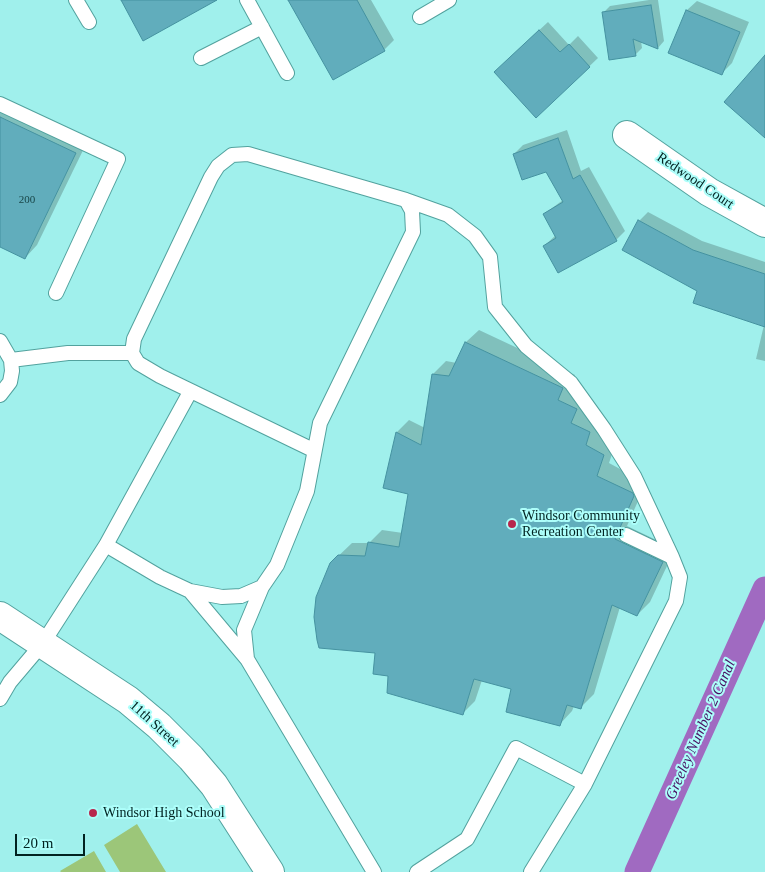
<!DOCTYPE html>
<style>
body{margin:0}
#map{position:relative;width:765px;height:872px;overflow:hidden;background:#a0f0ec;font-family:"Times New Roman",serif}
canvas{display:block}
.scale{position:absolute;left:15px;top:834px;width:70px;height:22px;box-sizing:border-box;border:2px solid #002220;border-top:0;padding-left:6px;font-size:15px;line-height:18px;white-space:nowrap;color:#002220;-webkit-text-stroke:4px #adfefa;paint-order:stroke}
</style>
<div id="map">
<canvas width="765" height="872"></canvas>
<div class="scale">20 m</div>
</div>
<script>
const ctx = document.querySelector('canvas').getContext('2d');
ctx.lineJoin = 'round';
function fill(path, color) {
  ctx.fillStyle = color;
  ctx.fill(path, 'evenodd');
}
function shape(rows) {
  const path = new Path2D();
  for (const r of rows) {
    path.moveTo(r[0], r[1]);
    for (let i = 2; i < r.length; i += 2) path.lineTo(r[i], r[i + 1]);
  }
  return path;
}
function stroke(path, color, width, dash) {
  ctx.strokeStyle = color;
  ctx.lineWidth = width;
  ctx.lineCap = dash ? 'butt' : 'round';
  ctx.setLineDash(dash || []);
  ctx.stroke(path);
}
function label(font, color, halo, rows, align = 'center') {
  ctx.font = font + ' "Times New Roman",serif';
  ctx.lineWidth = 4;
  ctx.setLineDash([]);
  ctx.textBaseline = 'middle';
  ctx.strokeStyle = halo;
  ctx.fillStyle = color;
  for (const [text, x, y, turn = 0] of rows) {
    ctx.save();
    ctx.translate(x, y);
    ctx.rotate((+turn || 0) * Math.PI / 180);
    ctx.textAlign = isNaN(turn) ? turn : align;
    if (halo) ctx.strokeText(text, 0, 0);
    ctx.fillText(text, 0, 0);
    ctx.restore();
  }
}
fill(shape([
 [137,824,166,872,120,872,104,845],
 [94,851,106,872,61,872,60,871]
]), '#9cc679');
fill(shape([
 [289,0,371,0,394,40,384,50,333,78],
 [649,0,658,0,664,41,658,48,641,41,642,48,635,55,603,13,610,6],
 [697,1,749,22,732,63,722,73,670,52,687,10],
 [548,22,569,45,578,36,598,58,537,116,504,63],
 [0,98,88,140,37,245,25,258,0,246],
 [567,130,581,171,589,167,625,231,616,240,544,246,556,235,544,214,563,200,546,170,514,154,523,145],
 [648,212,702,241,765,262,765,361,756,359,764,325,699,291,639,221],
 [479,330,575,375,570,387,589,396,583,410,616,442,609,463,646,483,627,526,675,549,650,602,637,615,620,607,594,694,581,707,574,706,572,711,560,724,513,688,482,680,475,701,462,714,389,675,331,563,352,543,369,543,382,530,403,533,409,493,384,487,397,432,409,420,425,428,433,374,446,361,457,363,466,342]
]), '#0003');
stroke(shape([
 [637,872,765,589]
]), '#a06ac1', 25);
const building = shape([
 [121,0,217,0,143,41,121,0],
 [288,0,357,0,385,51,333,80,288,0],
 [651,5,658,49,633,39,636,56,609,60,602,12,651,5],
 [686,10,740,32,722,75,668,53,686,10],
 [539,30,560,52,569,44,590,67,536,118,494,72,539,30],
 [765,55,765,138,724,102,765,55],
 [0,117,76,153,25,259,0,247,0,117],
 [558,138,573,179,580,175,617,241,558,273,543,246,556,238,543,214,563,202,546,172,522,180,513,154,558,138],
 [638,220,693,250,765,274,765,327,693,303,697,291,622,250,638,220],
 [465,342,563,388,558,400,577,409,571,423,590,432,586,445,604,455,597,476,633,493,634,496,615,539,663,562,637,616,612,605,581,709,567,705,560,726,506,712,511,689,474,679,463,715,387,693,388,676,373,674,375,653,319,648,317,640,314,617,316,597,330,563,338,555,365,556,368,542,399,547,408,494,383,488,396,432,421,445,432,374,449,376,465,342]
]);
fill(building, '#61adbc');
stroke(building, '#4592a0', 1);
const service = shape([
 [76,0,89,22],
 [247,0,287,73],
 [420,17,449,0],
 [201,58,262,27],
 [0,104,118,159,56,293],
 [406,200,448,215,475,236,490,257,495,307,526,346,571,383,604,429,634,476,672,557],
 [0,341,11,360,12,371,10,382,0,395],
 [11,360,68,353,132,353],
 [106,545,160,577,190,591,222,597,241,596,262,587,277,565,307,491,320,423,413,232,412,211,406,200,248,154,232,155,218,166,211,177,134,339,132,353,138,363,160,376,313,450],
 [190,591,247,659,374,872],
 [247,659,244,630,262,587],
 [0,699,10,682,43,643,106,545,190,392],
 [585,784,676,601,680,577,672,557,626,535],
 [417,872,467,839,516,748,585,784,531,872]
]);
const minor = shape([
 [627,135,709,192,765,223]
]);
const tertiary = shape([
 [0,616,128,700,159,726,191,758,214,785,270,872]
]);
stroke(service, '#52a29e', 16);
stroke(minor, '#52a29e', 30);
stroke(tertiary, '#52a29e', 30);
stroke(service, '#fff', 14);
stroke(minor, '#fff', 28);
stroke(tertiary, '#fff', 28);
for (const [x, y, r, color] of [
 [512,524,5,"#b7274d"],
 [93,813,5,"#b7274d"]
]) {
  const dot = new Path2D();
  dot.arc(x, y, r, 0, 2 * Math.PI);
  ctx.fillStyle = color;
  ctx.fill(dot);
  stroke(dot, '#adfefa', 2);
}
label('11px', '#184547', null, [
 ["200",27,200]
]);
label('14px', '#002220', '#adfefa', [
 ["Redwood Court",695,181,34],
 ["11th Street",154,724,42]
]);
label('14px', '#002220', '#adfefa', [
 ["Windsor Community",522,516],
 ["Recreation Center",522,532],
 ["Windsor High School",103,813]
], 'left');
label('italic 15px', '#471061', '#adfefa', [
 ["Greeley Number 2 Canal",701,730,-66]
]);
</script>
